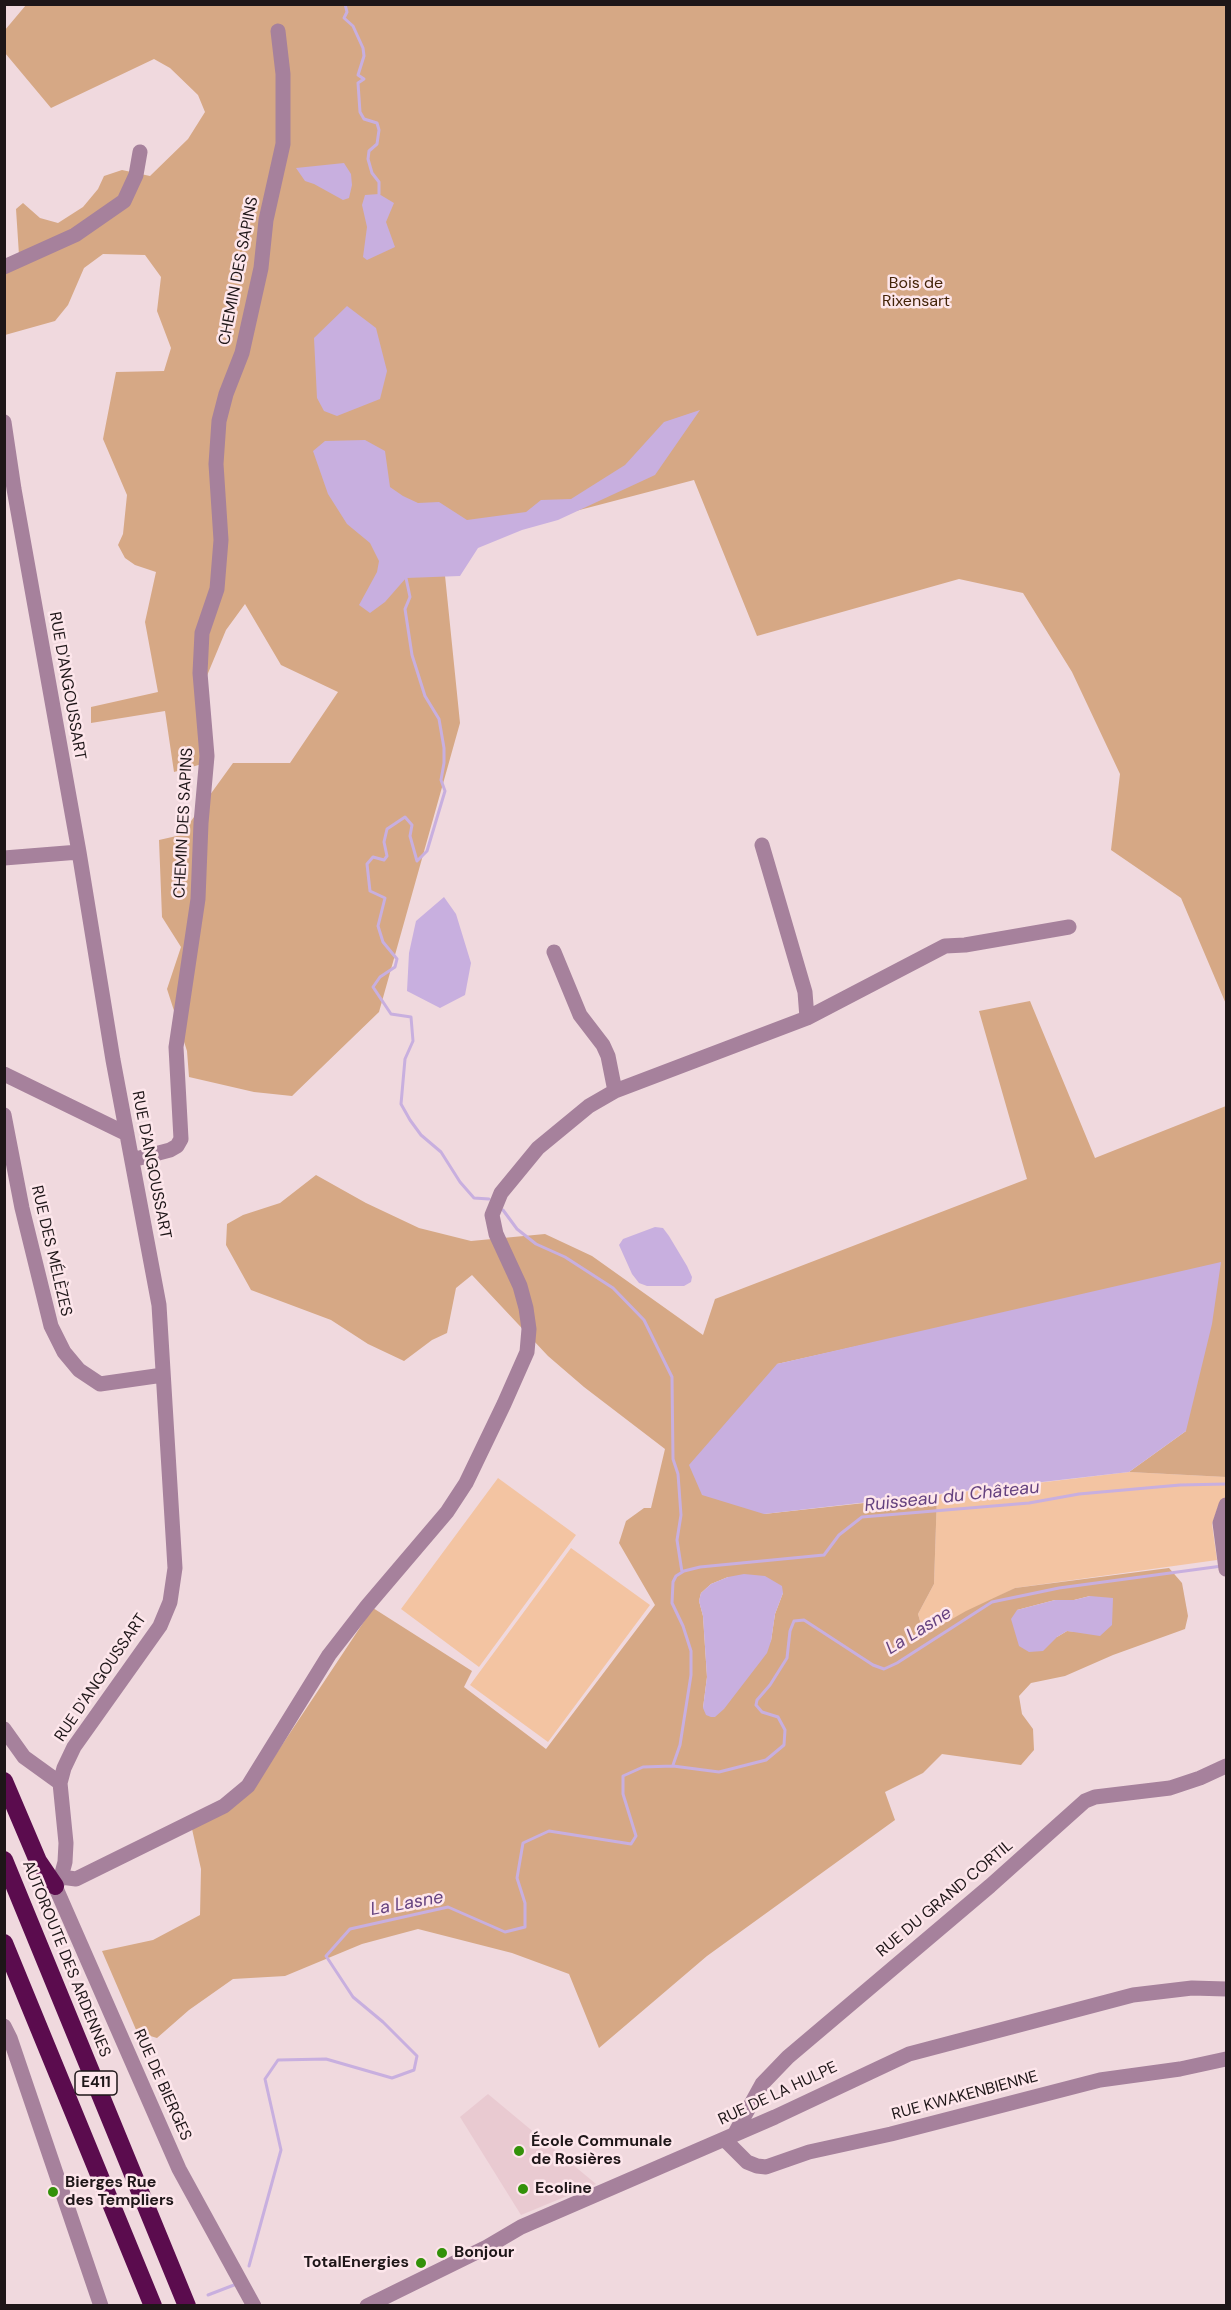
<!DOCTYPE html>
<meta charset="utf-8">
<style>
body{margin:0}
#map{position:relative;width:1231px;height:2310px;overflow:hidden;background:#f0d9de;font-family:"DM Sans",sans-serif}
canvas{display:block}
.frame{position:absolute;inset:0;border:6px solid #1e1618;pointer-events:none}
</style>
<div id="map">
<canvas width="1231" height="2310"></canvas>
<div class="frame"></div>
</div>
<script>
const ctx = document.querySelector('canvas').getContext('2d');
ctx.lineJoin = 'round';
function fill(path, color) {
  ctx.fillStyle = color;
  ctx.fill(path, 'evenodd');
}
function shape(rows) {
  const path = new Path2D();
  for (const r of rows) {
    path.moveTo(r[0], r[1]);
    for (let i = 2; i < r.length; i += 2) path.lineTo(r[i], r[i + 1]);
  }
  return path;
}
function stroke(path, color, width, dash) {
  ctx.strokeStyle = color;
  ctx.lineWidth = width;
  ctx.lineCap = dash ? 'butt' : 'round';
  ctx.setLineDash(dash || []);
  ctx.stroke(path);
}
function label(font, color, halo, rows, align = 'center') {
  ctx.font = font + ' "DM Sans",sans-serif';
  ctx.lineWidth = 5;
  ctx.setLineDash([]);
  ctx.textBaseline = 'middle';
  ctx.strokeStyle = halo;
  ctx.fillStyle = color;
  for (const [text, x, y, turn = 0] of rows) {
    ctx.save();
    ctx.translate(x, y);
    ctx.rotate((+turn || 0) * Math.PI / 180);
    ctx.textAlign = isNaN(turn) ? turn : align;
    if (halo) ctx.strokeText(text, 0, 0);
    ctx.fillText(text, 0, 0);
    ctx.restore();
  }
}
fill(shape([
 [488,2094,596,2184,521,2215,460,2117]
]), '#e9cad1');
fill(shape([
 [1129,1472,1226,1477,1226,1508,1218,1507,1212,1524,1217,1560,1015,1588,924,1635,918,1614,934,1584,937,1495],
 [498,1478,576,1535,479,1667,401,1609],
 [571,1548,650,1605,548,1742,470,1685]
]), '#f3c4a2');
fill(shape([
 [26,5,1226,5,1226,1004,1181,898,1111,850,1120,774,1072,672,1023,593,959,579,757,636,694,480,442,546,460,723,379,1012,292,1096,254,1092,189,1077,187,1051,167,989,181,947,162,917,159,840,181,835,233,763,290,763,338,692,281,665,245,604,226,630,206,678,209,762,174,772,165,711,91,723,91,707,158,692,145,622,156,572,135,565,125,558,118,545,123,534,127,495,103,439,116,372,164,371,171,348,157,311,161,277,145,255,103,254,84,268,68,305,55,321,5,335,4,268,19,255,16,209,23,203,40,218,58,223,83,207,98,189,104,176,122,170,150,176,188,139,205,112,198,95,170,68,154,59,51,108,5,53,5,30],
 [1030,1001,1095,1158,1226,1106,1226,1477,1129,1472,1186,1431,894,1338,777,1364,764,1514,937,1495,934,1584,918,1614,924,1635,966,1611,1015,1588,1169,1568,1182,1583,1188,1616,1185,1629,1113,1655,1065,1676,1031,1683,1019,1696,1022,1714,1033,1729,1034,1750,1021,1765,942,1754,923,1773,885,1792,895,1820,707,1956,599,2048,569,1974,512,1953,418,1929,362,1944,285,1976,233,1979,189,2010,157,2038,137,2032,102,1951,153,1940,200,1915,201,1869,192,1829,262,1775,373,1608,472,1671,464,1687,546,1749,655,1605,619,1543,626,1521,644,1508,651,1508,665,1449,584,1387,548,1356,472,1275,456,1288,447,1333,432,1340,404,1361,368,1344,331,1320,251,1290,226,1245,227,1224,243,1215,280,1203,316,1175,366,1203,419,1228,471,1241,545,1234,592,1256,703,1335,715,1299,1027,1179,979,1011],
 [728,1577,783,1593,775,1614,771,1641,703,1708,707,1677,703,1616,699,1601,701,1593,711,1584],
 [1090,1596,1079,1632,1067,1631,1057,1637,1017,1610,1055,1600,1074,1600]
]), '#d6a885');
fill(shape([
 [344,163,351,174,352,185,349,198,343,200,314,184,305,181,296,168],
 [379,194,394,203,386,222,395,247,367,260,363,257,367,227,362,205,365,195],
 [347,306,376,328,387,371,380,399,337,416,324,411,317,398,314,338],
 [700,410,655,475,558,520,522,530,478,548,460,576,406,578,385,602,370,613,359,605,377,572,379,561,370,543,347,524,328,494,313,451,325,441,365,440,385,451,390,487,403,496,418,503,439,502,467,520,526,512,541,500,571,499,625,465,664,422],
 [444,897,456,914,471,963,465,995,440,1008,407,991,409,953,416,921],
 [655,1227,663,1228,669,1236,687,1266,692,1277,691,1282,684,1286,647,1286,639,1283,632,1274,619,1245,623,1239],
 [1221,1262,1212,1324,1186,1431,1129,1472,764,1514,702,1495,689,1465,777,1364],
 [744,1574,765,1576,782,1586,783,1593,775,1614,771,1641,767,1653,724,1709,715,1717,711,1717,706,1715,703,1708,707,1677,703,1616,699,1601,701,1593,711,1584,728,1577],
 [1090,1596,1113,1598,1112,1625,1100,1636,1067,1631,1057,1637,1043,1651,1029,1652,1019,1646,1011,1619,1017,1610,1055,1600,1074,1600]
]), '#c8afdf');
stroke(shape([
 [345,4,347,12,344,18,353,26,363,48,364,56,358,75,364,79,358,83,360,112,364,119,377,123,379,130,377,144,369,151,368,159,372,173,379,182,379,194],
 [406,578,410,597,405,609,412,655,425,696,439,719,444,748,444,763,441,780,445,791,427,851,417,861,410,836,412,825,405,817,387,829,384,842,387,856,384,860,373,857,367,864,370,891,385,898,378,926,383,942,397,959,395,967,380,977,373,987,391,1014,411,1017,413,1041,405,1059,401,1104,410,1120,421,1135,441,1152,460,1182,474,1198,489,1199],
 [503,1210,517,1229,536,1244,565,1257,613,1288,644,1320,672,1377,673,1459,678,1474,681,1515,677,1540,682,1572],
 [673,1765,680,1745,691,1675,691,1651,683,1626,672,1603,673,1582,676,1576,684,1571,700,1567,824,1555,839,1535,862,1517,1029,1503,1079,1494,1180,1485,1226,1484],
 [249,2266,281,2150,265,2079,278,2060,326,2059,392,2078,414,2070,417,2056,383,2022,353,1997,326,1956,350,1929,448,1907,505,1932,525,1927,525,1903,517,1878,523,1843,549,1831,631,1844,636,1836,623,1794,623,1776,643,1767,673,1766,719,1772,766,1760,784,1745,785,1730,778,1717,762,1712,756,1705,757,1700,770,1685,787,1658,790,1631,794,1621,804,1620,873,1665,884,1669,897,1663,992,1602,1059,1588,1222,1566],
 [208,2295,234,2285]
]), '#c8afdf', 3);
stroke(shape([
 [4,267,75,235,124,201,136,175,140,152],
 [4,422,14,489,79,852,113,1060,159,1305,175,1568,170,1602,160,1626,74,1747,64,1768,60,1783,66,1843,65,1862,61,1877,55,1886,179,2169,254,2306],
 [762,845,805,992,807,1018],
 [4,858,79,852],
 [554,952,580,1015,603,1045,608,1056,615,1091],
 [4,1074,127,1134],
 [4,1115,22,1208,51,1326,64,1352,79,1370,100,1384,163,1375],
 [132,1160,170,1150,177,1146,181,1139,176,1047,198,899,201,823,207,756,200,673,202,633,217,589,221,540,216,464,219,421,226,394,242,353,261,268,266,220,283,144,283,74,278,31],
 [1226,1505,1220,1523,1226,1569],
 [4,1729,24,1757,60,1783],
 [61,1877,76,1879,224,1806,248,1786,329,1655,367,1606,447,1512,466,1483,504,1404,527,1352,529,1329,526,1308,520,1286,496,1234,492,1215,501,1193,538,1148,589,1106,615,1091,807,1018,945,946,965,945,1069,927],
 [4,2026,10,2038,101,2306],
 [734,2135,762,2084,788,2057,990,1886,1085,1801,1095,1797,1170,1788,1200,1778,1226,1766],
 [724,2139,747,2162,757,2166,766,2167,809,2152,891,2134,1100,2080,1180,2069,1226,2059],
 [367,2306,487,2247,521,2227,775,2117,909,2054,1133,1995,1192,1988,1226,1989]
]), '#a6819c', 15);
stroke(shape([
 [4,1781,38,1861,55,1886],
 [4,1860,187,2306],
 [4,1943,153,2306]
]), '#5b0c4e', 18);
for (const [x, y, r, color] of [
 [519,2151,6,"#339109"],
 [523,2189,6,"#339109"],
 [53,2192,6,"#339109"],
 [442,2253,6,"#339109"],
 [421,2263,6,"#339109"]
]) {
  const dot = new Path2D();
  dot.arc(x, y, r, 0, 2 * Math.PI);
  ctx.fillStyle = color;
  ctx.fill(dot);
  stroke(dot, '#fde6eb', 2);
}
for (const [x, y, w] of [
 [96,2083,42]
]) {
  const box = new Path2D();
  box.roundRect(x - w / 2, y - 12, w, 24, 4.5);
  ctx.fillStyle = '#fde6eb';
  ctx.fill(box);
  stroke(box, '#1e1618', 1.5);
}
label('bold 15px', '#1e1618', null, [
 ["E411",96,2083]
]);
label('16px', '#1e1618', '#fde6eb', [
 ["CHEMIN DES SAPINS",239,271,-79],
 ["RUE D'ANGOUSSART",67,686,80],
 ["CHEMIN DES SAPINS",184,823,-87],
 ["RUE D'ANGOUSSART",151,1165,79],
 ["RUE DES MÉLÈZES",51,1251,77],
 ["RUE D'ANGOUSSART",101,1678,-56],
 ["RUE DU GRAND CORTIL",945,1899,-40],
 ["AUTOROUTE DES ARDENNES",66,1959,68],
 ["RUE DE BIERGES",162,2085,66],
 ["RUE DE LA HULPE",778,2094,-25],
 ["RUE KWAKENBIENNE",965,2096,-15]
]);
label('16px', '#442409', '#fde6eb', [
 ["Bois de",916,284],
 ["Rixensart",916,302]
]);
label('bold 16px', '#1e1618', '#fde6eb', [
 ["École Communale",531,2142],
 ["de Rosières",531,2160],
 ["Bierges Rue",65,2183],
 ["des Templiers",65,2201],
 ["Ecoline",535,2189],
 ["Bonjour",454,2253],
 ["TotalEnergies",409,2263,"right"]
], 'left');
label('italic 18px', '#65427f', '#fde6eb', [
 ["Ruisseau du Château",952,1497,-6],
 ["La Lasne",919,1631,-32],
 ["La Lasne",407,1904,-10]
]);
</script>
